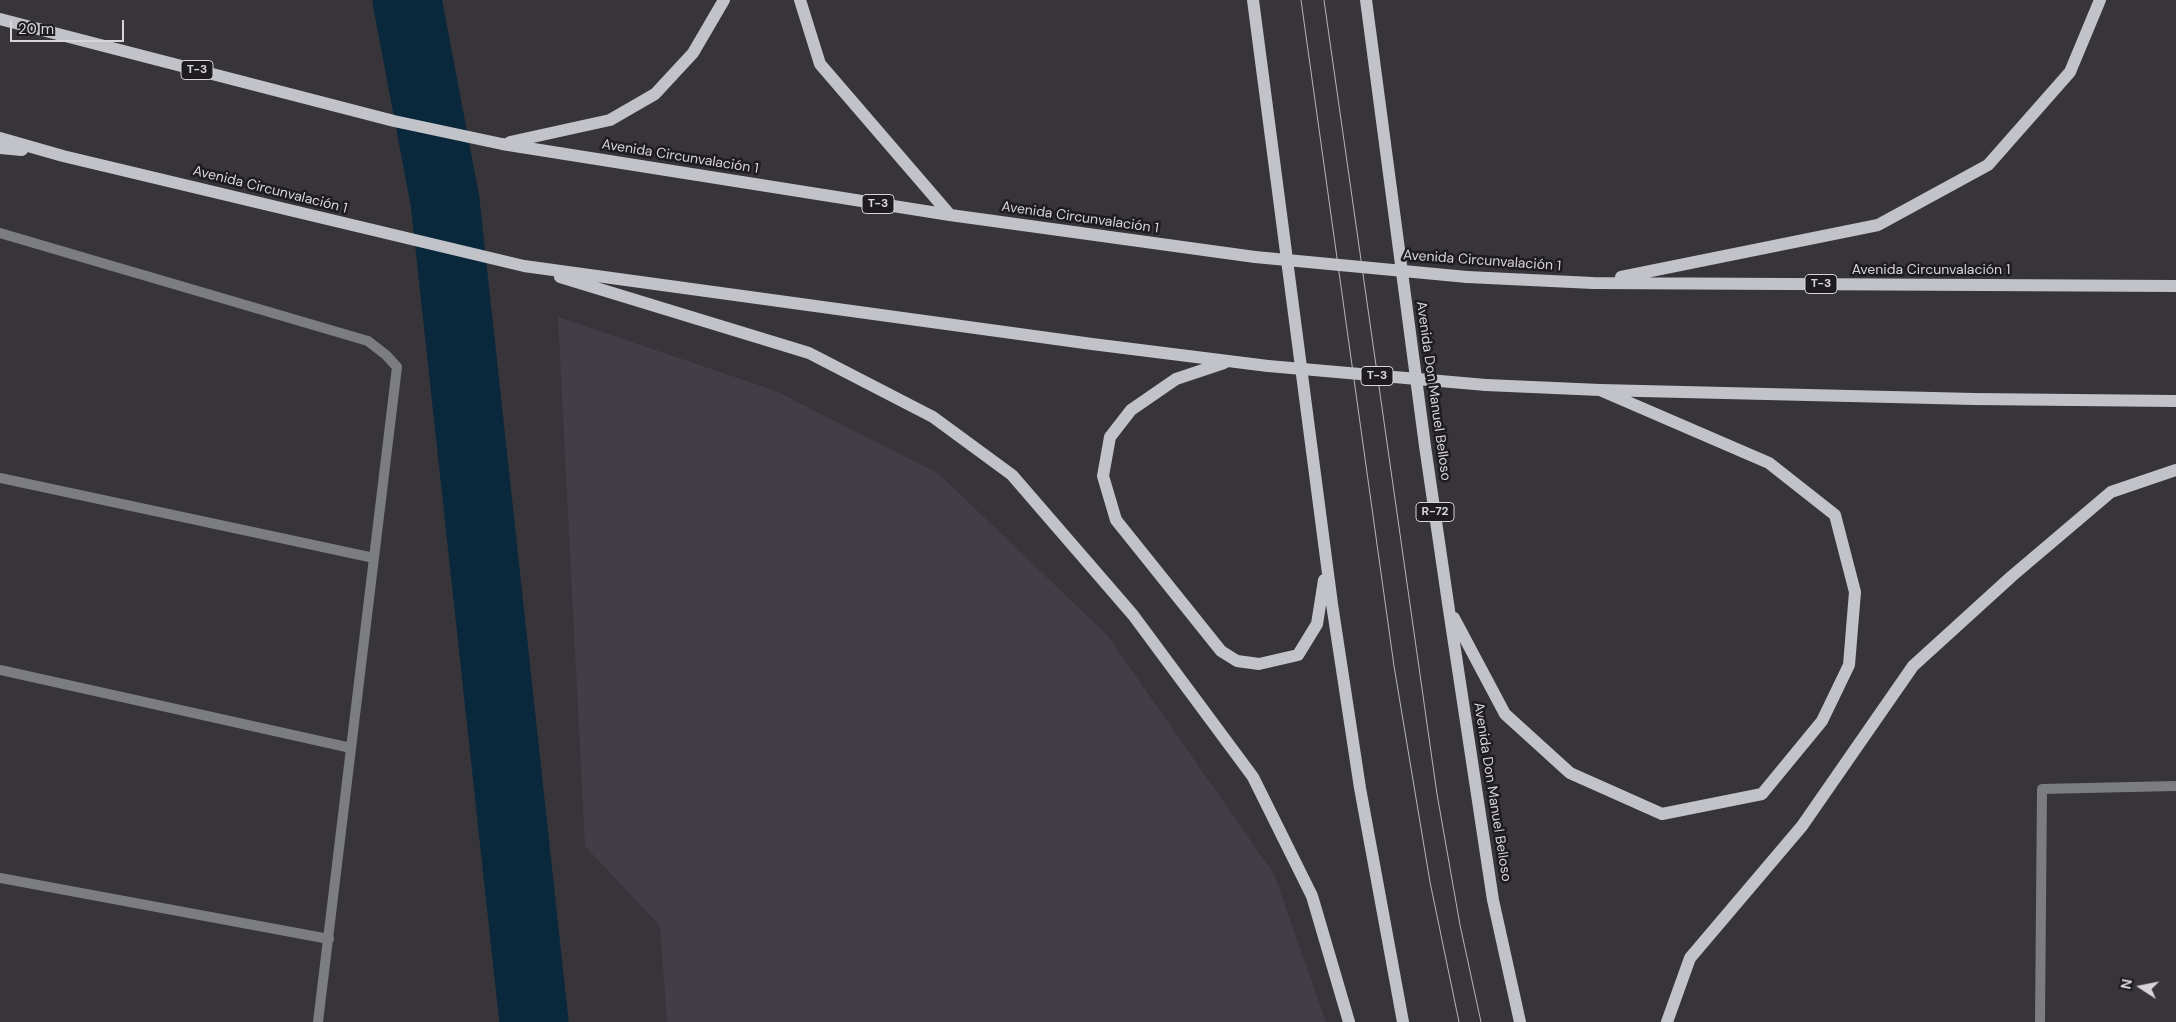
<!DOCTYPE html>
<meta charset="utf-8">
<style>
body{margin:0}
#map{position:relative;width:2176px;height:1022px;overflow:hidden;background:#37343a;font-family:"DM Sans",sans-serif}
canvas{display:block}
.north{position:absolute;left:2116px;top:962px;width:50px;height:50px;-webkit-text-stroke:4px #1e1c1f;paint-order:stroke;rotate:281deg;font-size:14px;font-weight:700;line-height:20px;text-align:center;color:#d7d5d9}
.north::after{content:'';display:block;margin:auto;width:18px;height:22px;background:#d7d5d9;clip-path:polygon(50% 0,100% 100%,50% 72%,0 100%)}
.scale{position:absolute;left:10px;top:20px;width:114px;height:22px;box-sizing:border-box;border:2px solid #d7d5d9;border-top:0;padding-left:6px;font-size:15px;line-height:18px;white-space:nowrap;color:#d7d5d9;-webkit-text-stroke:4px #1e1c1f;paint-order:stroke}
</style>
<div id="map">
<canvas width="2176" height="1022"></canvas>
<div class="north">N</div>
<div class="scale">20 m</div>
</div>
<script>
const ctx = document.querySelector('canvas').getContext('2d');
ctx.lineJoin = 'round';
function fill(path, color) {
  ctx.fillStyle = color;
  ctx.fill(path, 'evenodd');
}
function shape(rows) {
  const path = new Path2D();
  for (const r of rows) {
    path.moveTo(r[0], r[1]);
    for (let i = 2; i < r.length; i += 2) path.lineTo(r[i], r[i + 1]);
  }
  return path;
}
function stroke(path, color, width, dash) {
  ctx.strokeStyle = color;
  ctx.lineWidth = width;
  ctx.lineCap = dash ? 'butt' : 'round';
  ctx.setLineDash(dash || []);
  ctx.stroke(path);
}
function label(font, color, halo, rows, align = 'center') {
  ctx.font = font + ' "DM Sans",sans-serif';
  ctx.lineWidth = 5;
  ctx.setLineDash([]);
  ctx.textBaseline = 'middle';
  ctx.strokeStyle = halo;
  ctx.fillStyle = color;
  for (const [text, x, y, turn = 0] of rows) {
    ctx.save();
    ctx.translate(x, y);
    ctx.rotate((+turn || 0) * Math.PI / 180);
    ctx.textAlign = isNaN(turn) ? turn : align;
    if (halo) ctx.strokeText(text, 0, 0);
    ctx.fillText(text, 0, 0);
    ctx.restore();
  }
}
fill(shape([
 [558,317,776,391,939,474,1107,635,1274,874,1326,1022,667,1022,660,926,585,846]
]), '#433d48');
stroke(shape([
 [407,0,445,201,534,1022]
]), '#0a283b', 69);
stroke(shape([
 [0,233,368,341,386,355,397,367,318,1022],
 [0,478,374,558],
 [0,670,351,748],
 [0,878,329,939],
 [2040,1022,2042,789,2176,786]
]), '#7c7d80', 10);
stroke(shape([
 [800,0,820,64,950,215],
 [1253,0,1332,604,1360,788,1403,1022],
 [1366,0,1425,446,1449,610,1493,900,1520,1022],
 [0,19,394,121,502,144,950,215,1255,257],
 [0,138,63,156,524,266,1092,344,1268,366],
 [510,142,610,120,655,94,693,53,724,0],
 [0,148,22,150],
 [560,277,809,353,933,417,1012,475,1133,615,1253,777,1312,896,1349,1022],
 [1467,277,1593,283,2176,286],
 [1621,277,1878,225,1988,165,2070,72,2100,0],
 [1224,363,1176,379,1131,410,1110,437,1103,476,1116,520,1221,651,1237,661,1259,664,1298,655,1317,624,1324,580],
 [1486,385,1600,390,1974,399,2176,401],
 [1454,618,1505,714,1570,773,1662,814,1762,794,1822,721,1849,665,1855,592,1835,515,1769,463,1600,390],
 [1667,1022,1690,958,1802,826,1913,666,2012,576,2111,492,2176,470]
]), '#c1c3c9', 12);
stroke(shape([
 [1301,0,1394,666,1430,882,1459,1022],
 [1324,0,1437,794,1460,925,1481,1022]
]), '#b7b5b9', 1);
stroke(shape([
 [1255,257,1467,277],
 [1268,366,1486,385]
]), '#c1c3c9', 12);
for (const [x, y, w] of [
 [197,70,32],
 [878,204,32],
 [1821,284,32],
 [1377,376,32],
 [1435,512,38]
]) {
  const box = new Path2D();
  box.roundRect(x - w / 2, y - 9.5, w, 19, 4);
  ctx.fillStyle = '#1e1c1f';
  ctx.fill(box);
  stroke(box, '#d7d5d9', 1);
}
label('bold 12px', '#d7d5d9', null, [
 ["T-3",197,70],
 ["T-3",878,204],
 ["T-3",1821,284],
 ["T-3",1377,376],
 ["R-72",1435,512]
]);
label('14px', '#d7d5d9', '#1e1c1f', [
 ["Avenida Circunvalación 1",680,157,9],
 ["Avenida Circunvalación 1",270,190,14],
 ["Avenida Circunvalación 1",1080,218,8],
 ["Avenida Circunvalación 1",1482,261,4],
 ["Avenida Circunvalación 1",1931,270],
 ["Avenida Don Manuel Belloso",1433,391,82],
 ["Avenida Don Manuel Belloso",1492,792,81]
]);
</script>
